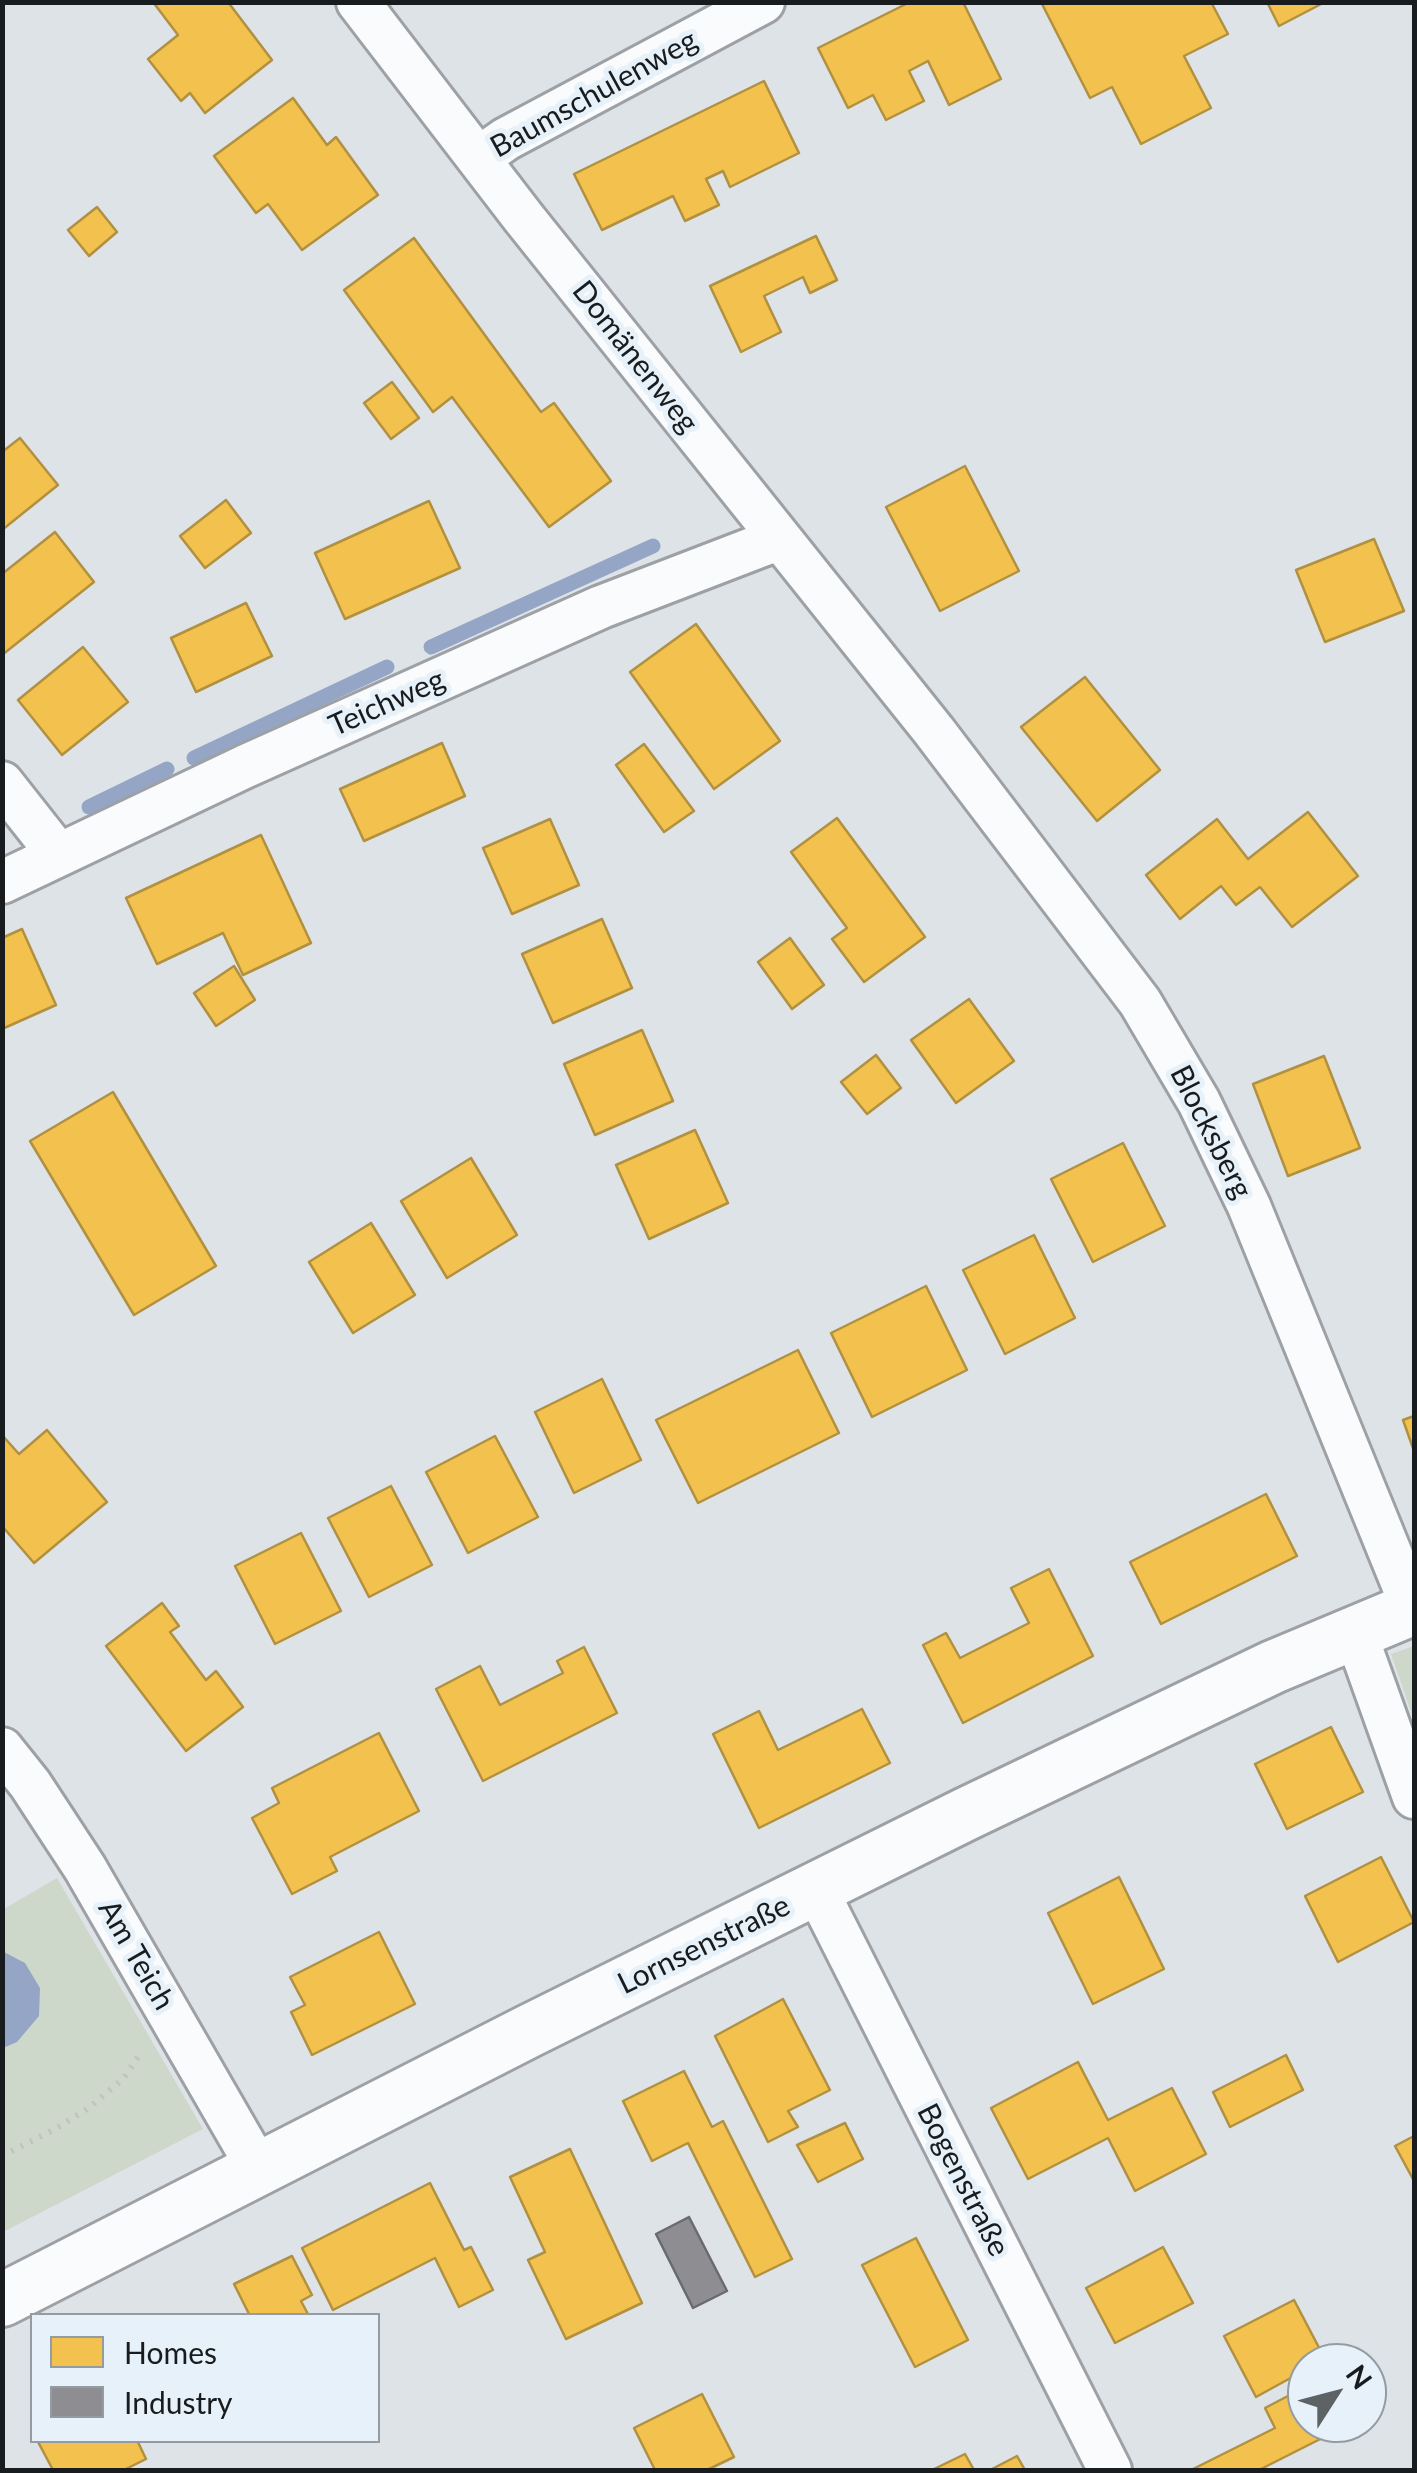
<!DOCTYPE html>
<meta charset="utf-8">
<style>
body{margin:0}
#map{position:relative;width:1417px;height:2473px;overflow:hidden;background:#dee3e8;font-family:Lato,sans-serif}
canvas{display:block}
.frame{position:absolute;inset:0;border:5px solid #181c1e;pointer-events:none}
.legend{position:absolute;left:30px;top:2313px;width:350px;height:130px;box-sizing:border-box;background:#e7f1f9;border:2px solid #949ca1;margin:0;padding:12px 18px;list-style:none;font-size:30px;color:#181c1e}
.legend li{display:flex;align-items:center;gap:20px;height:50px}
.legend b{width:50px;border:2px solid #949ca1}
.north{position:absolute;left:1287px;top:2343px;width:100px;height:100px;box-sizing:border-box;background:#e7f1f9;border:2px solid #949ca1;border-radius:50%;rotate:54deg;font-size:28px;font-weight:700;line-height:40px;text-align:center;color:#181c1e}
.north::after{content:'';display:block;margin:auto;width:35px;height:45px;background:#5d6265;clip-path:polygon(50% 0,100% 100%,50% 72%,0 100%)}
</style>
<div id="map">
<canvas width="1417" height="2473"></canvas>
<div class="frame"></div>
<ul class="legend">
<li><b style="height:28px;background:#f2c14e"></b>Homes</li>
<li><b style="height:28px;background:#8d8d92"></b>Industry</li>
</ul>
<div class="north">N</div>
</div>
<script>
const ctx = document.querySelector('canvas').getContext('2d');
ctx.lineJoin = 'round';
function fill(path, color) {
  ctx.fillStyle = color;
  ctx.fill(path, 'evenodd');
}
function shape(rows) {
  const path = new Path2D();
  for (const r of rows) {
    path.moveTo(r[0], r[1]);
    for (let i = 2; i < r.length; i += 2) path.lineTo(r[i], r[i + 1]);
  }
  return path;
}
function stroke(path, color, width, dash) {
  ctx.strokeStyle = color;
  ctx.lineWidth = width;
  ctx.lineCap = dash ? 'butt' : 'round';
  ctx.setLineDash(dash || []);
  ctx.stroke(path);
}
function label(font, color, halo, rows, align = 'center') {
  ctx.font = font + ' Lato,sans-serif';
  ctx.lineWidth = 10;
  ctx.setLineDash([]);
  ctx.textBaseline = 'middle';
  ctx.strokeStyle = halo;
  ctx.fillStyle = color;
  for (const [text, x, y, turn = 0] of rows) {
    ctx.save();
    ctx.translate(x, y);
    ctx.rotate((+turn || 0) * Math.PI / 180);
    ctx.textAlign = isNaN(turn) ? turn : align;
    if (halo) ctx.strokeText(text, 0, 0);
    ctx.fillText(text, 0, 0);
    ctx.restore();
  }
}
fill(shape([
 [1414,1646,1414,1720,1391,1654],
 [57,1878,203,2129,3,2232,2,1910]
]), '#ced8ca');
fill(shape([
 [2,1951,25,1963,40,1988,39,2016,17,2042,3,2048]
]), '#94a5c6');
const homes = shape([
 [153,2,228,2,272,60,205,113,190,93,181,101,148,59,178,35,153,2],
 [910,2,963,2,1001,79,949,105,928,61,909,71,924,101,886,120,873,95,848,108,818,48,910,2],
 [1041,2,1211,2,1228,34,1184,56,1211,108,1141,144,1112,87,1090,98,1041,2],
 [1267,2,1325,2,1279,26,1267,2],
 [764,81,799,153,730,187,723,171,706,179,719,205,685,221,673,196,602,230,574,174,764,81],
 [293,98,327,145,336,137,378,195,302,250,268,204,256,213,214,156,293,98],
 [97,207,117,232,89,256,68,230,97,207],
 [816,236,837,280,810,293,803,277,764,296,781,332,741,352,710,286,816,236],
 [414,238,541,412,554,403,611,481,549,527,452,397,433,412,344,290,414,238],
 [392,382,419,418,391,439,364,403,392,382],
 [20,438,58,485,2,530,2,452,20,438],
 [965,466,1019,571,940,611,886,507,965,466],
 [226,500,251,533,205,568,180,536,226,500],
 [429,501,460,568,345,619,315,553,429,501],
 [55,532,94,582,2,655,2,574,55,532],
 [1374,539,1404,611,1325,642,1296,570,1374,539],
 [246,603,272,656,196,692,171,638,246,603],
 [696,624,780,741,714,789,630,672,696,624],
 [83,647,128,702,62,755,18,700,83,647],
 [1085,677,1160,770,1097,821,1021,727,1085,677],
 [442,743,465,796,364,841,340,789,442,743],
 [644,744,694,811,664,832,616,765,644,744],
 [1308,812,1358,876,1292,927,1260,887,1236,905,1221,886,1180,919,1146,875,1217,819,1248,859,1308,812],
 [837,818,925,937,864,982,832,939,847,928,791,852,837,818],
 [550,819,579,885,512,914,483,848,550,819],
 [261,835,311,943,243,975,223,933,157,964,126,898,261,835],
 [602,919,632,988,553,1023,522,954,602,919],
 [22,929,56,1005,2,1029,2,938,22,929],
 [790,938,824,985,792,1009,758,962,790,938],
 [234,966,255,1000,216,1026,194,993,234,966],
 [969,999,1014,1061,956,1103,911,1040,969,999],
 [642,1030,673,1101,595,1135,564,1064,642,1030],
 [876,1055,901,1088,867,1114,841,1082,876,1055],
 [1324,1056,1360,1148,1288,1176,1253,1084,1324,1056],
 [113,1092,216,1266,134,1315,30,1141,113,1092],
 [695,1130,728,1203,649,1239,616,1165,695,1130],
 [1123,1143,1165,1226,1093,1262,1051,1179,1123,1143],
 [471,1158,517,1235,447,1278,401,1201,471,1158],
 [371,1223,415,1295,353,1333,309,1262,371,1223],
 [1034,1235,1075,1318,1005,1354,963,1270,1034,1235],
 [926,1286,967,1370,872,1417,831,1333,926,1286],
 [798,1350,839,1433,698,1503,656,1420,798,1350],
 [602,1379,641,1460,574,1493,535,1412,602,1379],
 [1414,1416,1414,1451,1403,1420,1414,1416],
 [47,1430,107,1502,34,1563,2,1526,2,1435,19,1454,47,1430],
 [495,1436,538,1517,468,1553,426,1472,495,1436],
 [391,1486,432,1565,369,1597,328,1518,391,1486],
 [1266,1494,1297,1556,1161,1624,1130,1562,1266,1494],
 [301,1533,341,1611,275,1644,235,1566,301,1533],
 [1049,1569,1093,1656,963,1723,923,1645,946,1633,960,1658,1029,1623,1011,1588,1049,1569],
 [162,1603,179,1626,170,1632,206,1680,216,1671,243,1707,186,1751,106,1646,162,1603],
 [584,1647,617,1713,483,1781,436,1689,480,1666,500,1705,563,1673,557,1661,584,1647],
 [862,1709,890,1763,759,1828,713,1734,759,1711,778,1750,862,1709],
 [1331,1727,1363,1792,1287,1829,1255,1764,1331,1727],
 [379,1733,419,1811,330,1857,337,1871,292,1894,252,1818,279,1803,272,1788,379,1733],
 [1381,1857,1414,1922,1338,1962,1305,1896,1381,1857],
 [1119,1877,1164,1969,1093,2004,1048,1913,1119,1877],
 [379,1932,415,2004,312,2055,291,2012,305,2005,290,1977,379,1932],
 [783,1999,830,2090,788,2111,798,2127,768,2142,715,2036,783,1999],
 [1286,2055,1303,2090,1230,2127,1213,2092,1286,2055],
 [1078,2062,1108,2120,1172,2088,1206,2154,1135,2191,1108,2138,1028,2179,991,2108,1078,2062],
 [684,2071,712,2127,723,2121,792,2259,755,2277,688,2143,652,2161,623,2101,684,2071],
 [845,2123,863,2159,818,2182,797,2145,845,2123],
 [1414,2136,1414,2181,1395,2146,1414,2136],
 [570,2149,642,2303,566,2339,528,2260,545,2252,510,2177,570,2149],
 [430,2183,464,2250,471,2247,493,2290,459,2307,435,2258,333,2310,302,2248,430,2183],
 [916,2238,968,2340,915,2367,862,2265,916,2238],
 [1163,2247,1193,2303,1115,2343,1086,2288,1163,2247],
 [292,2256,312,2295,301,2301,309,2316,250,2316,234,2284,292,2256],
 [1294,2300,1325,2359,1319,2363,1307,2363,1307,2369,1256,2397,1224,2336,1294,2300],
 [1307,2386,1307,2423,1347,2423,1348,2425,1259,2470,1191,2470,1275,2428,1265,2408,1307,2386],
 [702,2394,734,2457,707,2470,655,2470,634,2428,702,2394],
 [37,2440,137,2440,146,2459,124,2470,53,2470,37,2440],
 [965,2454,974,2470,932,2470,965,2454],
 [1017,2456,1025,2470,990,2470,1017,2456]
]);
fill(homes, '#f2c14e');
stroke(homes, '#b19040', 2.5);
const industry = shape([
 [689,2217,727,2291,693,2308,656,2234,689,2217]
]);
fill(industry, '#8d8d92');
stroke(industry, '#6a6b6f', 2.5);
stroke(shape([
 [431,647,653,546],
 [194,758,387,667],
 [89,807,167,769]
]), '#94a5c6', 15);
const minor = shape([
 [358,2,523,217,934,731,1140,1002,1199,1102,1249,1206,1413,1609],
 [479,158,506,139,763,2],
 [2,783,58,854],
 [2,882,246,766,601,607,778,539],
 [1355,1632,1414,1797],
 [2,1749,30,1784,85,1868,258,2168],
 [816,1889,1110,2470]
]);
const tertiary = shape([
 [2,2300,529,2031,966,1814,1273,1667,1414,1608]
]);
stroke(minor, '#9da1a5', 48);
stroke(tertiary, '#9da1a5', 58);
stroke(shape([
 [2,2156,57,2128,90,2107,124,2078,140,2054]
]), '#c0c2c4', 6, [2.5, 8]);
stroke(minor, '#fafbfc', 42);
stroke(tertiary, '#fafbfc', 52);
label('30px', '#181c1e', '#e7f1f9', [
 ["Baumschulenweg",594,94,-29],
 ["Domänenweg",635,357,52],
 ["Teichweg",387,703,-24],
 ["Blocksberg",1211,1132,63],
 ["Lornsenstraße",704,1945,-26],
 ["Am Teich",136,1955,60],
 ["Bogenstraße",963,2180,63]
]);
</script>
